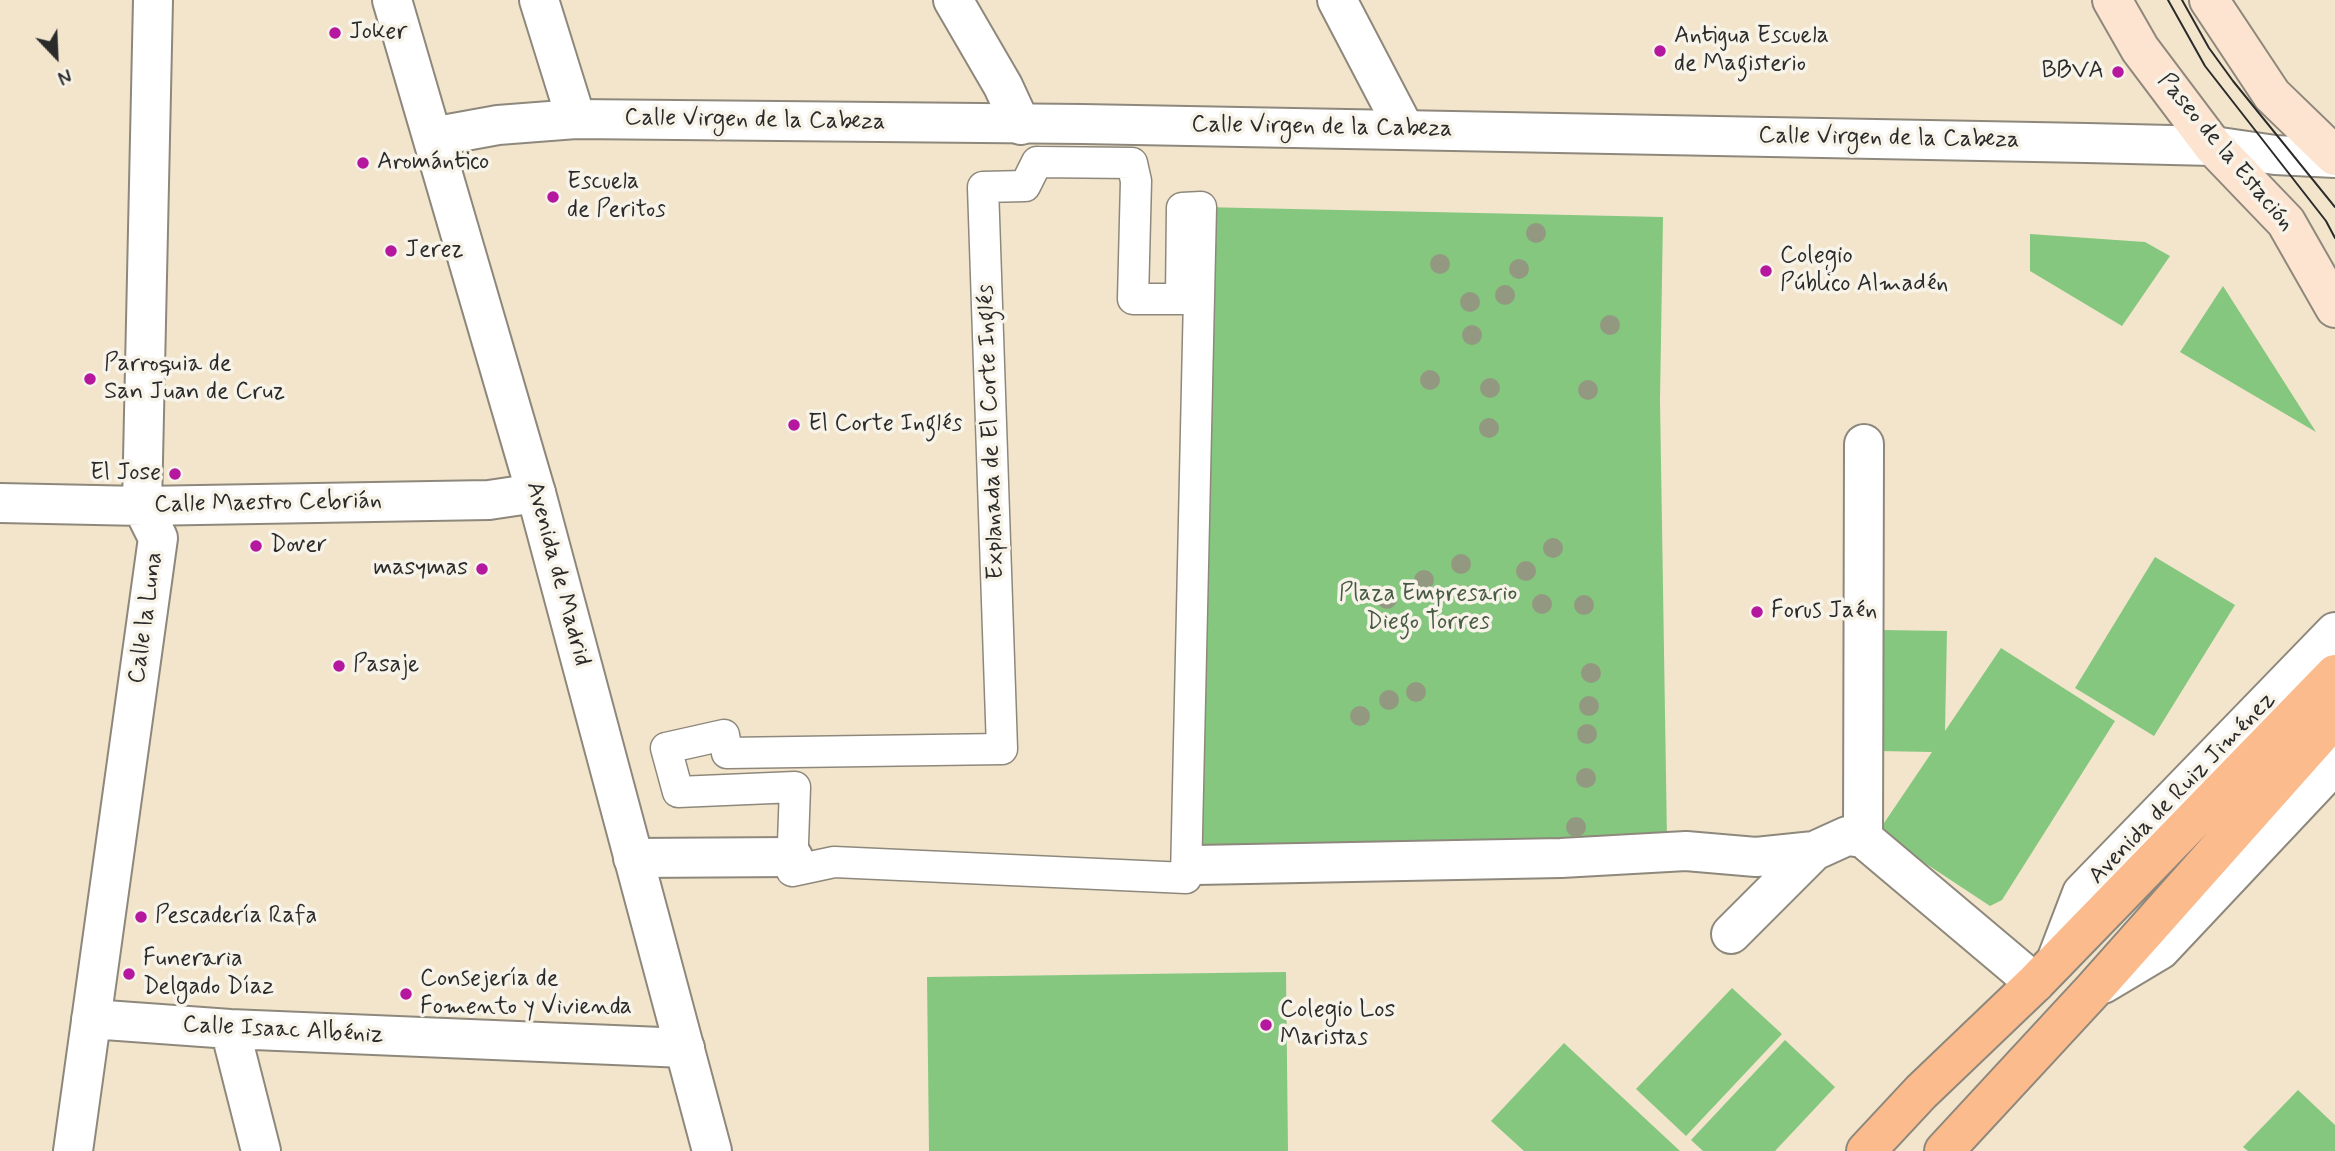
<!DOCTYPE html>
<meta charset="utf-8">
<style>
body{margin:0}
#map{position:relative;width:2335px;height:1151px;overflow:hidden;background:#f2e5cc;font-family:Mynerve,sans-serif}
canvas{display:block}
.north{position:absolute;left:21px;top:21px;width:70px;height:70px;-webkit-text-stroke:5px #f7f3e8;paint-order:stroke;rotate:157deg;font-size:19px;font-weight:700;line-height:28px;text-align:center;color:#2b2b2b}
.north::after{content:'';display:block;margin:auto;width:24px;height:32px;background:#2b2b2b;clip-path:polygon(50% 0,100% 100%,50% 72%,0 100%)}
</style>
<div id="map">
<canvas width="2335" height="1151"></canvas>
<div class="north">N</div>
</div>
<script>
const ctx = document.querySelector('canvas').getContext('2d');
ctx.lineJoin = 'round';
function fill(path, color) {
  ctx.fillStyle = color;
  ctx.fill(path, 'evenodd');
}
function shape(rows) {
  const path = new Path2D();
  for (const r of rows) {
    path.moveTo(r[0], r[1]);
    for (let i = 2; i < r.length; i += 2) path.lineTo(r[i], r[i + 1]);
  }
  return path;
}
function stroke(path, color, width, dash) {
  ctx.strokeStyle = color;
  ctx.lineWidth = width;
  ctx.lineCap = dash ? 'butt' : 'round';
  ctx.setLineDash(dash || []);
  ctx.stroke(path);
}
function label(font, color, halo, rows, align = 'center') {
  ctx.font = font + ' Mynerve,sans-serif';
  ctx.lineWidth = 7;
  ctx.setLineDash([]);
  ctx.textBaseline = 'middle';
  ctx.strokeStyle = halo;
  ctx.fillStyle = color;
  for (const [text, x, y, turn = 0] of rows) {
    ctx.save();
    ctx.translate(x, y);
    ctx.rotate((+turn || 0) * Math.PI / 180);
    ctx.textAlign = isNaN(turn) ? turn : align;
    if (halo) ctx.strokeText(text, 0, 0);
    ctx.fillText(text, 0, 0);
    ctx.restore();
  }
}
fill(shape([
 [1201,207,1663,217,1660,400,1667,840,1189,847],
 [2030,234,2145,242,2170,256,2122,326,2030,271],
 [2223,286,2316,432,2180,352],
 [2155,557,2235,605,2154,736,2075,688],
 [1882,630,1947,631,1945,731,2001,648,2115,721,2002,900,1990,906,1878,832,1932,752,1879,751],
 [1286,972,1288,1151,929,1151,927,977],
 [1732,988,1782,1034,1686,1136,1636,1089],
 [1785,1040,1835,1087,1775,1151,1703,1151,1691,1140],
 [1564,1043,1680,1151,1524,1151,1491,1121],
 [2298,1090,2335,1125,2335,1151,2248,1151,2243,1147]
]), '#85c77f');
const pedestrian = shape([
 [1037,162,1132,163,1136,181,1133,299,1181,299,1182,208,1201,207,1186,878,834,862,792,871,795,787,678,792,666,748,724,735,727,753,1002,749,983,187,1025,186,1037,162]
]);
const minor = shape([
 [539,0,576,119],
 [953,0,1003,86,1021,125],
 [1337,0,1405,130],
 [1864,444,1863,838,2035,983],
 [0,503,142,506,489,500,536,493],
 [633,858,793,857],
 [1196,865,1561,858,1686,851,1756,857,1814,851,1847,836,1863,838],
 [1731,934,1814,851],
 [91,1019,230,1029,685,1048],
 [230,1029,261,1151],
 [73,1151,158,538,142,506,153,0]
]);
const tertiary = shape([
 [392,0,536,493,712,1151],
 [432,137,498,125,576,119,1082,124,2087,143,2213,146,2275,155,2335,158],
 [2056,961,2082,893,2335,632],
 [2103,984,2160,950,2335,764]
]);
const secondary = shape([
 [2112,0,2140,49,2213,146,2286,222,2335,308],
 [2209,0,2272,95,2335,156]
]);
const primary = shape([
 [1866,1151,1921,1092,2035,983,2335,674],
 [1944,1151,2093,990,2335,718]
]);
stroke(pedestrian, '#8e887c', 33);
stroke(minor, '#8e887c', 42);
stroke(tertiary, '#8e887c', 42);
stroke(secondary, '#8e887c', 42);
stroke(primary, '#8e887c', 42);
stroke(pedestrian, '#fff', 30);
stroke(minor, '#fff', 38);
stroke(tertiary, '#fff', 38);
stroke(secondary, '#fde4d1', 38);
stroke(primary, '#fbbb8d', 38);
stroke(shape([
 [2168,0,2205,66,2326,221,2335,238],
 [2182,0,2209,48,2233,81,2335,207]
]), '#2b2b2b', 2);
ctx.fillStyle = '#939981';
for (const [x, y] of [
 [1536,233],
 [1440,264],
 [1519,269],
 [1505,295],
 [1470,302],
 [1610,325],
 [1472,335],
 [1430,380],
 [1490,388],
 [1588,390],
 [1489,428],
 [1553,548],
 [1461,564],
 [1526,571],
 [1424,580],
 [1387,599],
 [1542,604],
 [1584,605],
 [1591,673],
 [1416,692],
 [1389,700],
 [1589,706],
 [1360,716],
 [1587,734],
 [1586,778],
 [1576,827]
]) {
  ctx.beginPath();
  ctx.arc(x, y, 10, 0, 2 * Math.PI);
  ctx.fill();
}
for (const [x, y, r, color] of [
 [335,33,7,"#b5179e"],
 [1660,51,7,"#b5179e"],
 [2118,72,7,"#b5179e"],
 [363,163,7,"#b5179e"],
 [553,197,7,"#b5179e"],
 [391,251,7,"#b5179e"],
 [1766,271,7,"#b5179e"],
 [90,379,7,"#b5179e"],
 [794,425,7,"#b5179e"],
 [175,474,7,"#b5179e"],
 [256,546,7,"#b5179e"],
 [482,569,7,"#b5179e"],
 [1757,612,7,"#b5179e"],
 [339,666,7,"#b5179e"],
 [141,917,7,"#b5179e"],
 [129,974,7,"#b5179e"],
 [406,994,7,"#b5179e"],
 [1266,1025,7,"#b5179e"]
]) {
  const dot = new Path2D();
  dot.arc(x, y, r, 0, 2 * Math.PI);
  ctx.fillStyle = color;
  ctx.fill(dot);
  stroke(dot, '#f7f3e8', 2.5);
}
label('24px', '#2b2b2b', '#f7f3e8', [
 ["Joker",349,33],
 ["Antigua Escuela",1674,37],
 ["de Magisterio",1674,65],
 ["BBVA",2104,72,"right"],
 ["Aromántico",377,163],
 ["Escuela",567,183],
 ["de Peritos",567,211],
 ["Jerez",405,251],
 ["Colegio",1780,257],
 ["Público Almadén",1780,285],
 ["Parroquia de",104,365],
 ["San Juan de Cruz",104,393],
 ["El Corte Inglés",808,425],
 ["El Jose",161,474,"right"],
 ["Dover",270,546],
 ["masymas",468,569,"right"],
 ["Forus Jaén",1771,612],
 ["Pasaje",353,666],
 ["Pescadería Rafa",155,917],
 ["Funeraria",143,960],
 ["Delgado Díaz",143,988],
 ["Consejería de",420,980],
 ["Fomento y Vivienda",420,1008],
 ["Colegio Los",1280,1011],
 ["Maristas",1280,1039]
], 'left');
label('24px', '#2b2b2b', '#f7f3e8', [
 ["Calle Virgen de la Cabeza",755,121,1],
 ["Calle Virgen de la Cabeza",1322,128,1],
 ["Calle Virgen de la Cabeza",1889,139,1],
 ["Paseo de la Estación",2225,153,50],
 ["Explanada de El Corte Inglés",992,432,-92],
 ["Calle Maestro Cebrián",268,504,-1],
 ["Avenida de Madrid",557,574,75],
 ["Calle la Luna",147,618,-82],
 ["Avenida de Ruiz Jiménez",2183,789,-46],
 ["Calle Isaac Albéniz",283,1031,3]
]);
label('24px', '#465a44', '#f7f3e8', [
 ["Plaza Empresario",1428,595],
 ["Diego Torres",1428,623]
]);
</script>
